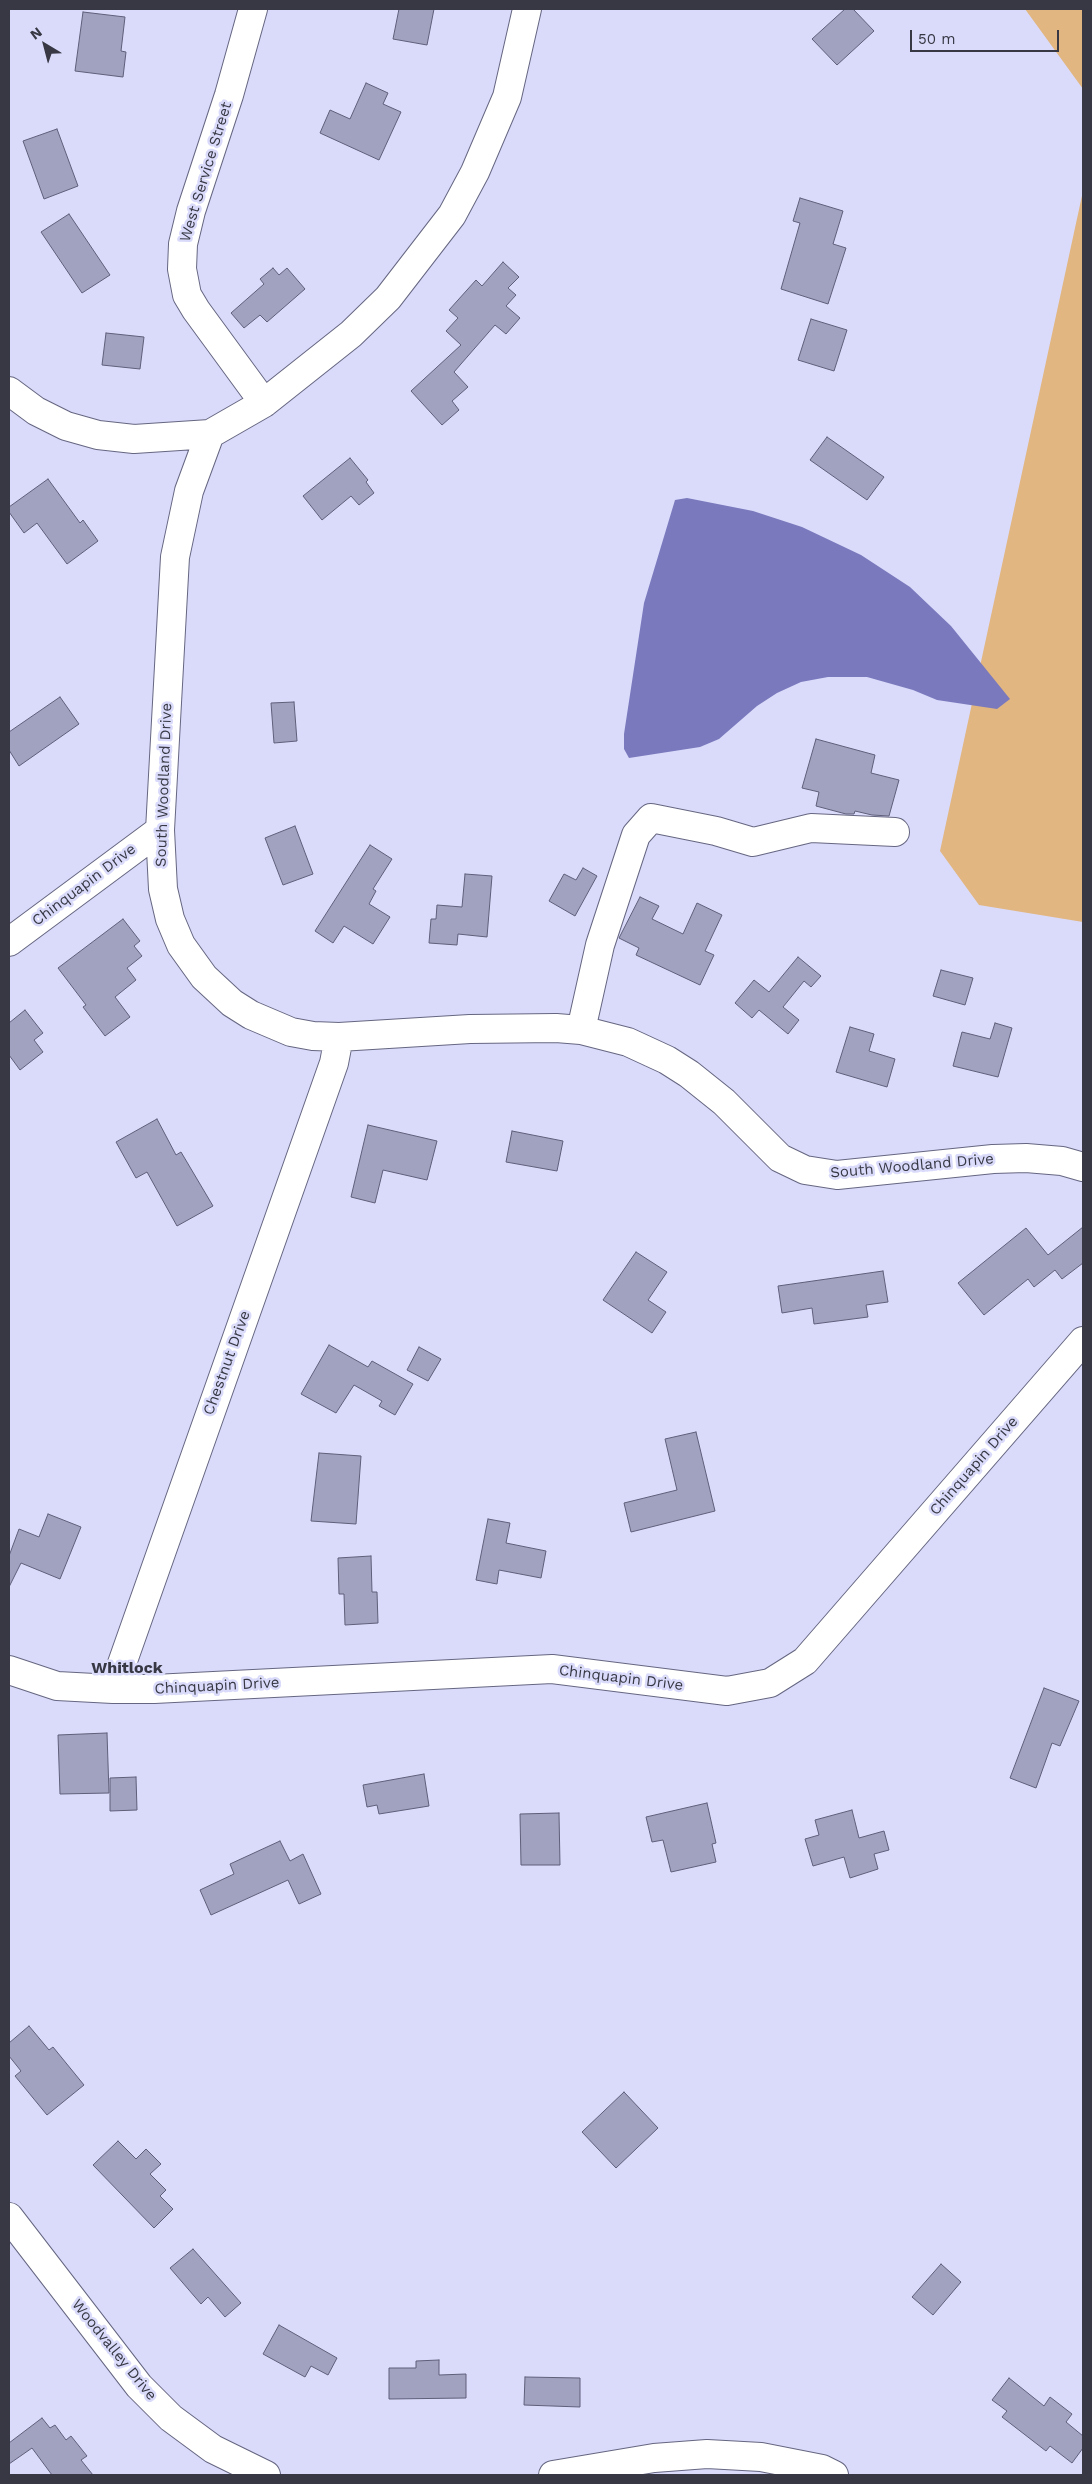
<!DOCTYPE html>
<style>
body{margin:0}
#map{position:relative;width:1092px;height:2484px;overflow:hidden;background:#dadbfa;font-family:"Work Sans",sans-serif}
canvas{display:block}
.frame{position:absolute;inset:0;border:10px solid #373844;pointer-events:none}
.north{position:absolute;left:20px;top:20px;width:50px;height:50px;-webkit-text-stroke:4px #dadbfa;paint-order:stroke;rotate:323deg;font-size:14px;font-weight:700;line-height:20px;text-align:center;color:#373844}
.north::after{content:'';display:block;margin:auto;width:18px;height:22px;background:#373844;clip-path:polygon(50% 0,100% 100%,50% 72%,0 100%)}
.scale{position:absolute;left:910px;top:30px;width:149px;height:22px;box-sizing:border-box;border:2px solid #373844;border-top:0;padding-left:6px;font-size:15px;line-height:18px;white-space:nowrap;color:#373844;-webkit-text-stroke:4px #dadbfa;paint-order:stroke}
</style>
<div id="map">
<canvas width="1092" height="2484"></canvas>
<div class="frame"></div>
<div class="north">N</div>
<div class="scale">50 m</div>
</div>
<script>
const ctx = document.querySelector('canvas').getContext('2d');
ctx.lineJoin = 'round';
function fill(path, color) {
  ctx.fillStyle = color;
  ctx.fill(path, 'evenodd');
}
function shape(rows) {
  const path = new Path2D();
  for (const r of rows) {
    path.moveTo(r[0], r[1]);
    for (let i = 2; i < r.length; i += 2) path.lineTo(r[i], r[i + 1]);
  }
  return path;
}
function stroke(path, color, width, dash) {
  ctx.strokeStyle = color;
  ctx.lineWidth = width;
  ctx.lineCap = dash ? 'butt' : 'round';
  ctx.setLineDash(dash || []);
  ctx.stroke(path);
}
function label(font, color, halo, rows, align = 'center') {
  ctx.font = font + ' "Work Sans",sans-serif';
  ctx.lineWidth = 5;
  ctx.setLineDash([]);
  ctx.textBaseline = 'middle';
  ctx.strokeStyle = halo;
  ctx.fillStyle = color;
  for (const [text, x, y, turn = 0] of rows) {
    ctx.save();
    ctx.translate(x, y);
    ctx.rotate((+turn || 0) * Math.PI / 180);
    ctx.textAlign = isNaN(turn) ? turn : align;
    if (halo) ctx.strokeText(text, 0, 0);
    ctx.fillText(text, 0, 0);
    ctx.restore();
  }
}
fill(shape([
 [1025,9,1083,9,1083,89],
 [1083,191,1083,922,979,905,940,851]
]), '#e1b681');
fill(shape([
 [687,498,753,511,802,527,861,555,910,587,951,626,1010,699,997,709,937,700,913,690,867,677,828,677,801,682,777,693,757,706,719,739,700,747,629,758,624,749,624,734,644,603,675,500]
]), '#7a79bd');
const building = shape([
 [399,9,434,9,427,45,393,39,399,9],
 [845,9,853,9,874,31,837,65,812,39,845,9],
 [83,12,125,17,121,51,126,52,123,77,75,71,83,12],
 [366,83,388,93,383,104,401,112,379,160,320,133,330,110,350,119,366,83],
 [57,129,78,186,44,199,23,141,57,129],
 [800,198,843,211,833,244,846,248,828,304,781,289,800,223,793,221,800,198],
 [69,214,110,275,82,293,41,232,69,214],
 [503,262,519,277,508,288,516,295,506,306,520,318,506,334,495,325,454,372,468,387,452,401,459,410,442,425,411,391,461,345,446,331,458,318,449,310,476,280,482,286,503,262],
 [273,268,279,275,287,268,305,289,267,322,260,315,244,328,231,313,264,284,260,279,273,268],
 [811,319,847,330,834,371,798,360,811,319],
 [106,333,144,337,140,369,102,365,106,333],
 [827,437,884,477,867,500,810,460,827,437],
 [350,458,368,480,366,482,374,493,359,505,351,496,322,520,303,496,350,458],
 [48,479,80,523,83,520,98,541,67,564,37,523,24,533,9,512,9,507,48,479],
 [60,697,79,724,19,766,9,750,9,732,60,697],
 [294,702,297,741,274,743,271,703,294,702],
 [816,739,875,755,871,773,899,780,889,816,872,815,855,811,854,814,846,814,816,806,819,792,802,788,816,739],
 [295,826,313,874,283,885,265,838,295,826],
 [370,845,392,859,373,889,376,891,369,904,390,917,373,944,344,926,333,943,315,931,370,845],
 [583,868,597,876,575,916,549,901,564,874,576,880,583,868],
 [465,874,492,876,487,937,458,934,457,945,429,943,431,919,436,919,437,905,462,907,465,874],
 [640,897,659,906,652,919,683,934,697,903,722,915,705,951,714,955,700,985,636,955,639,948,619,938,640,897],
 [123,919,140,941,134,946,142,956,127,968,136,980,115,997,130,1017,105,1036,83,1007,86,1005,58,968,123,919],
 [798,957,821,976,811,987,804,981,783,1007,799,1020,788,1034,759,1010,752,1018,735,1003,754,980,769,992,798,957],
 [941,970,973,978,965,1005,933,996,941,970],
 [25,1010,43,1033,34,1040,43,1052,20,1070,9,1055,9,1023,25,1010],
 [995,1023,1012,1028,998,1077,953,1066,962,1032,990,1039,995,1023],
 [850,1027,874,1034,869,1051,895,1059,887,1087,836,1072,850,1027],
 [157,1119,176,1155,181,1152,213,1206,177,1226,147,1172,136,1178,116,1142,157,1119],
 [368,1125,437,1141,427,1180,383,1170,375,1203,351,1197,368,1125],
 [512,1131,563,1141,557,1171,506,1162,512,1131],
 [1083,1227,1083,1263,1062,1279,1055,1270,1034,1287,1028,1279,984,1315,958,1283,1026,1228,1048,1255,1083,1227],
 [636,1252,667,1272,648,1300,666,1312,652,1333,603,1300,636,1252],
 [883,1271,888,1302,866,1305,868,1317,814,1324,812,1308,782,1313,778,1286,883,1271],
 [329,1345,368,1367,372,1361,413,1384,395,1415,379,1406,382,1401,354,1385,336,1413,301,1394,329,1345],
 [419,1347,441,1359,428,1381,407,1370,419,1347],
 [696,1432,715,1511,631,1532,624,1503,677,1490,665,1439,696,1432],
 [319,1453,361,1456,356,1524,311,1521,319,1453],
 [48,1514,81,1527,60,1579,21,1563,9,1587,9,1556,19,1529,39,1537,48,1514],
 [488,1519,510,1523,506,1543,546,1551,541,1578,499,1570,497,1584,476,1580,488,1519],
 [371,1556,372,1592,377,1592,378,1623,345,1625,344,1594,339,1594,338,1558,371,1556],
 [1044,1688,1079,1701,1060,1746,1052,1743,1036,1788,1010,1778,1044,1688],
 [107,1733,109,1793,60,1794,58,1735,107,1733],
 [424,1774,429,1806,379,1814,377,1805,367,1807,363,1785,424,1774],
 [136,1777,137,1810,110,1811,110,1778,136,1777],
 [707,1803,716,1843,712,1844,716,1862,671,1872,663,1840,652,1842,646,1817,707,1803],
 [852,1810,859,1838,884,1831,889,1850,874,1854,878,1869,850,1878,844,1857,813,1866,805,1839,819,1835,815,1820,852,1810],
 [559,1813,560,1865,521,1865,520,1814,559,1813],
 [280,1841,290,1861,303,1854,321,1894,299,1904,288,1880,211,1915,200,1890,234,1874,230,1864,280,1841],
 [29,2026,49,2050,53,2047,84,2085,47,2115,15,2076,21,2071,9,2056,9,2043,29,2026],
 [624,2092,658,2128,616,2168,582,2132,624,2092],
 [118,2141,136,2159,146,2149,161,2164,150,2174,166,2190,160,2196,173,2209,154,2228,93,2165,118,2141],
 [193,2249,241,2303,225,2317,208,2297,201,2304,170,2268,193,2249],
 [941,2264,961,2282,933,2315,912,2297,941,2264],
 [279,2325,337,2358,328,2375,311,2366,305,2377,263,2354,279,2325],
 [439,2360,439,2375,466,2374,466,2398,389,2399,389,2368,416,2368,416,2361,439,2360],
 [525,2377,580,2378,580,2407,524,2405,525,2377],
 [1009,2378,1044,2406,1050,2397,1072,2414,1066,2422,1083,2436,1083,2448,1072,2463,1050,2446,1046,2451,1002,2417,1007,2411,992,2400,1009,2378],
 [42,2418,50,2428,55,2425,66,2440,71,2436,87,2456,81,2460,93,2475,52,2475,32,2448,9,2464,9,2443,42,2418]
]);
fill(building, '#a1a2bf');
stroke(building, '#5f5f7a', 1);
const minor = shape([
 [253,9,229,95,191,211,183,244,182,269,187,295,196,310,264,403],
 [527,9,507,97,475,172,452,215,388,298,351,334,264,403,210,434,189,491,175,557,160,830,163,889,170,919,181,945,204,977,232,1003,251,1015,291,1032,313,1036,339,1037,470,1029,556,1028,581,1030,628,1042,667,1060,689,1074,724,1102,780,1158,805,1170,837,1175,993,1159,1026,1158,1062,1161,1083,1167],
 [9,391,36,411,66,426,98,435,134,439,210,434],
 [9,942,160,830],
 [581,1030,600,945,636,835,651,818,716,831,753,842,811,828,895,832],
 [9,1670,57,1686,113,1689,154,1689,552,1669,727,1691,770,1683,805,1661,1083,1341],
 [113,1689,334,1063,339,1037],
 [9,2217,139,2386,171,2418,213,2449,266,2475],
 [553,2475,654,2458,707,2454,761,2457,822,2469,834,2475]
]);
stroke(minor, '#656681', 30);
stroke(minor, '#fff', 28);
label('15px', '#373844', '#dadbfa', [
 ["West Service Street",206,172,-73],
 ["South Woodland Drive",164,785,-88],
 ["Chinquapin Drive",84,885,-37],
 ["South Woodland Drive",912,1166,-5],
 ["Chestnut Drive",227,1363,-70],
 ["Chinquapin Drive",974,1466,-49],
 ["Chinquapin Drive",621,1678,7],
 ["Chinquapin Drive",217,1686,-3],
 ["Woodvalley Drive",114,2350,51]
]);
label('bold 16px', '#373844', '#dadbfa', [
 ["Whitlock",127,1668]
]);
</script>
